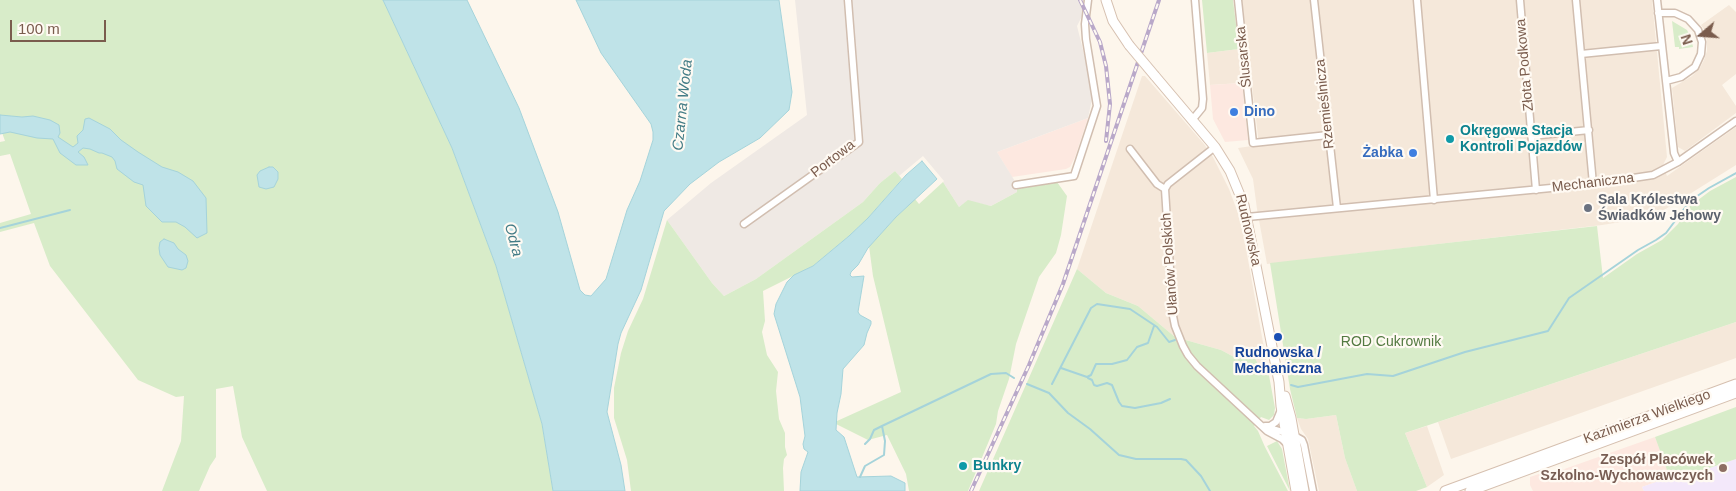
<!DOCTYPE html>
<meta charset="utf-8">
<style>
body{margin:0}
#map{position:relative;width:1736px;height:491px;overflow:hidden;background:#fdf6ec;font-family:Helvetica,sans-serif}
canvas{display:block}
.north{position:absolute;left:1676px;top:10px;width:50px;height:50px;-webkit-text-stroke:4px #fffaf3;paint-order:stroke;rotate:252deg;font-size:14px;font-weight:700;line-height:20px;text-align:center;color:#7a5c4d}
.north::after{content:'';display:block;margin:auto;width:18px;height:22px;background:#7a5c4d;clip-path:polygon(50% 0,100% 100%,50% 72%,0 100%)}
.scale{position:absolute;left:10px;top:20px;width:96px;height:22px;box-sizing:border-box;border:2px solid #7a5c4d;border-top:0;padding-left:6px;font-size:15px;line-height:18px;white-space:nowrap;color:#7a5c4d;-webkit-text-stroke:4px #fffaf3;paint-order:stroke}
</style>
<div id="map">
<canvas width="1736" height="491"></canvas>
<div class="north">N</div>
<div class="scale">100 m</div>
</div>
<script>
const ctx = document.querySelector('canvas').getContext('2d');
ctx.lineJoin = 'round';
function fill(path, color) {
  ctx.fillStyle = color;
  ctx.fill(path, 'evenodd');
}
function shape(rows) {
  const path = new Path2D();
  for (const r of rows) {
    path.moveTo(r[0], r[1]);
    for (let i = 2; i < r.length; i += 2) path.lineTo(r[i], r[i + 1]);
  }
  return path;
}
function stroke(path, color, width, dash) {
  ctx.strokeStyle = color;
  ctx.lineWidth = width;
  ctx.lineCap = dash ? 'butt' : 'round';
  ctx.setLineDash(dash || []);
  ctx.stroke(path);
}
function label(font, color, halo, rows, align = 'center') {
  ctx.font = font + ' Helvetica,sans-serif';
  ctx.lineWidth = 4.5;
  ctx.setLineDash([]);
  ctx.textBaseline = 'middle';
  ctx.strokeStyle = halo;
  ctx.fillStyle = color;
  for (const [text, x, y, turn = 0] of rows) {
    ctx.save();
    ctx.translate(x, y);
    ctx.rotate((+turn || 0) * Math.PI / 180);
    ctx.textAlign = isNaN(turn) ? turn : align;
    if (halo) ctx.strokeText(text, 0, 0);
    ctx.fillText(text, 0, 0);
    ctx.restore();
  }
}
fill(shape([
 [1242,0,1652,0,1667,157,1663,165,1667,176,1736,127,1736,165,1653,217,1602,225,1267,264,1257,209,1253,179,1238,148,1259,145],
 [1729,5,1736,12,1736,74,1722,85,1736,106,1736,113,1685,151,1678,147,1672,88,1692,76,1700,68,1704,60,1707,51,1707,41,1705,31,1701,25],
 [1239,49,1242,83,1210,85,1207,53],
 [1142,76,1145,76,1204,144,1213,157,1229,189,1241,221,1268,370,1260,367,1254,357,1236,358,1221,350,1175,337,1138,306,1106,293,1077,269],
 [1736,322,1736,358,1451,459,1438,422],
 [1336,415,1345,458,1357,491,1319,491,1308,439,1301,429,1297,418,1306,419],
 [1427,426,1444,475,1427,487,1405,433]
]), '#f5e8da');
fill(shape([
 [1242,83,1248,140,1225,142,1213,119,1210,85],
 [1088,118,1075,157,1070,167,1066,169,1012,177,997,152],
 [1655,437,1670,477,1642,487,1644,491,1533,491,1530,485,1530,477,1542,473,1553,473]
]), '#fde8e0');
fill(shape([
 [795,0,1085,0,1083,14,1077,26,1089,74,1092,99,1088,118,997,152,1016,183,1017,192,991,206,968,201,959,207,943,182,944,181,923,156,899,176,895,171,880,183,863,202,756,279,724,296,712,283,667,220,711,183,807,115]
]), '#efe9e4');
fill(shape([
 [1736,459,1736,491,1644,491,1642,487,1670,477,1672,481]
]), '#f3e8fa');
fill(shape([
 [0,0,383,0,452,148,496,266,542,424,553,491,267,491,242,437,233,386,216,389,216,457,210,466,199,491,162,491,181,441,184,396,176,397,138,380,50,266,34,223,0,232,0,223,31,214,10,154,0,156,0,142,5,141,0,127],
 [1202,0,1233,0,1239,49,1207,53],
 [1672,21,1687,30,1691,38,1693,47,1679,49,1679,47,1675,47],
 [895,171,902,179,868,218,849,236,813,266,763,291,765,321,762,332,767,355,778,372,776,391,779,419,785,433,785,447,787,455,784,459,783,468,784,491,631,491,627,460,614,418,614,388,621,353,628,331,643,299,667,220,712,283,724,296,756,279,863,202,880,183],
 [1736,177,1736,322,1405,433,1427,487,1416,491,1357,491,1345,458,1336,415,1306,419,1297,418,1290,389,1270,263,1597,226,1603,278,1637,254,1662,240,1678,224,1690,206,1710,191],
 [943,182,959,207,968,200,991,206,1017,192,1017,189,1057,182,1067,196,1061,235,1056,253,1039,277,1016,344,1009,379,998,411,996,424,968,491,909,491,906,474,887,435,868,440,836,424,837,421,901,392,873,276,869,246,896,217,915,199,919,204],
 [1077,269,1106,293,1138,306,1175,337,1221,350,1236,358,1254,357,1260,367,1268,370,1275,408,1274,415,1269,420,1261,417,1254,426,1258,431,1265,447,1288,491,979,491],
 [1736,407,1736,459,1671,481,1655,437],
 [1277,441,1282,449,1290,491,1267,446]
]), '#d8ecc9');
const water = shape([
 [383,0,467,0,519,108,558,212,580,290,585,295,591,296,606,279,627,210,640,181,653,140,653,132,651,124,601,53,576,0,779,0,792,92,789,110,760,138,719,162,690,184,664,211,641,290,621,333,618,344,607,412,621,465,625,491,553,491,542,424,496,266,452,148,383,0],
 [0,115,22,117,33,116,50,120,59,125,60,133,58,137,73,147,78,143,77,136,83,130,85,119,89,118,110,129,121,140,138,152,162,167,178,172,193,181,206,198,207,233,197,238,185,227,176,222,162,222,146,206,143,185,134,182,117,169,115,161,112,157,102,153,99,153,90,149,83,148,78,152,84,157,88,165,76,165,60,153,53,139,37,138,10,132,0,134,0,115],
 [922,161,937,179,896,217,868,248,858,265,851,272,850,275,852,277,864,276,858,312,860,315,871,321,871,324,867,333,864,345,843,369,841,394,837,413,836,430,844,437,857,477,891,476,905,483,905,491,800,491,801,472,808,452,804,449,803,444,805,436,800,397,774,314,776,304,787,282,794,275,813,266,849,236,868,218,906,175,922,161],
 [269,167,273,167,278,172,278,179,274,187,266,189,259,187,257,175,260,171,269,167],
 [164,239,174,243,178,249,186,255,188,261,186,268,182,270,168,267,160,255,159,248,160,242,164,239]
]);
fill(water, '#bfe3e8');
stroke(water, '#a5d3da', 1);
stroke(shape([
 [0,228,70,210],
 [1252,364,1267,373],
 [1061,368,1087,377,1091,375,1096,364,1112,364,1127,360,1137,347,1148,343,1154,326],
 [1088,378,1092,380,1094,385,1097,386,1107,383,1112,385,1119,402,1122,406,1135,408,1161,403,1170,399],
 [1027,384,1049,393,1068,413,1090,429,1119,455,1136,459,1181,459,1186,460,1201,476,1210,491],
 [1052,384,1091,308,1097,304,1130,309,1157,327,1169,342,1175,340],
 [1291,385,1298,387,1367,374,1393,376,1465,352,1548,331,1569,298,1638,250,1656,240,1666,233,1690,201,1709,188,1736,173],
 [865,444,870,439,874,430,882,426],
 [860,477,865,466,884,455,885,441,882,426,991,374,1006,373,1014,378]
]), '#a5d3da', 2);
const street = shape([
 [1238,0,1253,143,1328,135],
 [1314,0,1337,208],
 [1417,0,1434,200],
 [1520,0,1536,190],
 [1576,0,1593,184],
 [1657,0,1674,153,1678,162],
 [1658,13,1675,13,1688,19,1698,30,1702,42,1701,54,1695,67,1681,77,1666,81],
 [1581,54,1661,46],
 [1193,119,1202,108,1203,99,1195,0],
 [1531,136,1589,130],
 [1215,147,1168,184,1165,189,1173,316,1175,326,1183,346,1188,355,1197,366,1267,431,1282,439,1288,445],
 [1130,149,1157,184,1165,189],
 [1016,185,1074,176,1097,106,1086,39,1085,24,1088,0],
 [1247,217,1593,184,1653,175,1678,162,1736,121],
 [744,224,859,142,848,0],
 [1263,426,1293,435,1302,440,1304,445,1313,491],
 [1265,426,1270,426,1276,422,1281,410]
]);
const secondary = shape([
 [1106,0,1113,21,1129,45],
 [1155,76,1215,147,1230,171,1244,205,1279,382,1281,406,1296,491],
 [1285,396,1291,418,1304,491],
 [1445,491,1736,384],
 [1470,491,1736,393]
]);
stroke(street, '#d1beb0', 9);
stroke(secondary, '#d6c0b0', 11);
stroke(street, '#fff', 6);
stroke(secondary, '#fff', 9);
const rail = shape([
 [1080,0,1100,42,1106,66,1110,104,1106,141],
 [971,491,1029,365,1063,284,1159,0]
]);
stroke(rail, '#b9a8c9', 4);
stroke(rail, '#fffaf3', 2, [5.5]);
const secondaryBridge = shape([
 [1129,45,1155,76]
]);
stroke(secondaryBridge, '#d6c0b0', 11, []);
stroke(secondaryBridge, '#fff', 9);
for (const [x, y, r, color] of [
 [1234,112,5,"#3f7fe0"],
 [1450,139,5,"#0f9aa8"],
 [1413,153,5,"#3f7fe0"],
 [1588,208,5,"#6b7280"],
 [1278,337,5,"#1a4fb4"],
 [963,466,5,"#0f9aa8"],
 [1723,468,5,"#8d6e63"]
]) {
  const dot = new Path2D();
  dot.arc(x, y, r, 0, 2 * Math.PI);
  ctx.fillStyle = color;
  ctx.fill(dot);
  stroke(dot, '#fffaf3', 2);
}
label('14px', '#7a5c4d', '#fffaf3', [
 ["Ślusarska",1244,57,-96],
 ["Złota Podkowa",1525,65,-95],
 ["Rzemieślnicza",1325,104,-96],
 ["Portowa",833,159,-38],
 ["Mechaniczna",1593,183,-7],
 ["Rudnowska",1248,230,77],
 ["Ułanów Polskich",1170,264,-94],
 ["Kazimierza Wielkiego",1647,417,-20]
]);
label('bold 14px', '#366cbe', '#fffaf3', [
 ["Dino",1244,112],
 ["Żabka",1403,153,"right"]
], 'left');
label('bold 14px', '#0d838f', '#fffaf3', [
 ["Okręgowa Stacja",1460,131],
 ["Kontroli Pojazdów",1460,147],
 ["Bunkry",973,466]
], 'left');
label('bold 14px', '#5b616d', '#fffaf3', [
 ["Sala Królestwa",1598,200],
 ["Świadków Jehowy",1598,216]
], 'left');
label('14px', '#537a41', '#fffaf3', [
 ["ROD Cukrownik",1391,342]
]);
label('bold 14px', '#164399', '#fffaf3', [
 ["Rudnowska /",1278,353],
 ["Mechaniczna",1278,369]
]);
label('bold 14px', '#785e54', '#fffaf3', [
 ["Zespół Placówek",1713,460],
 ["Szkolno-Wychowawczych",1713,476]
], 'right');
label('italic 15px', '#437c86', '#fffaf3', [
 ["Czarna Woda",683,105,-84],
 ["Odra",513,240,75]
]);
</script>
